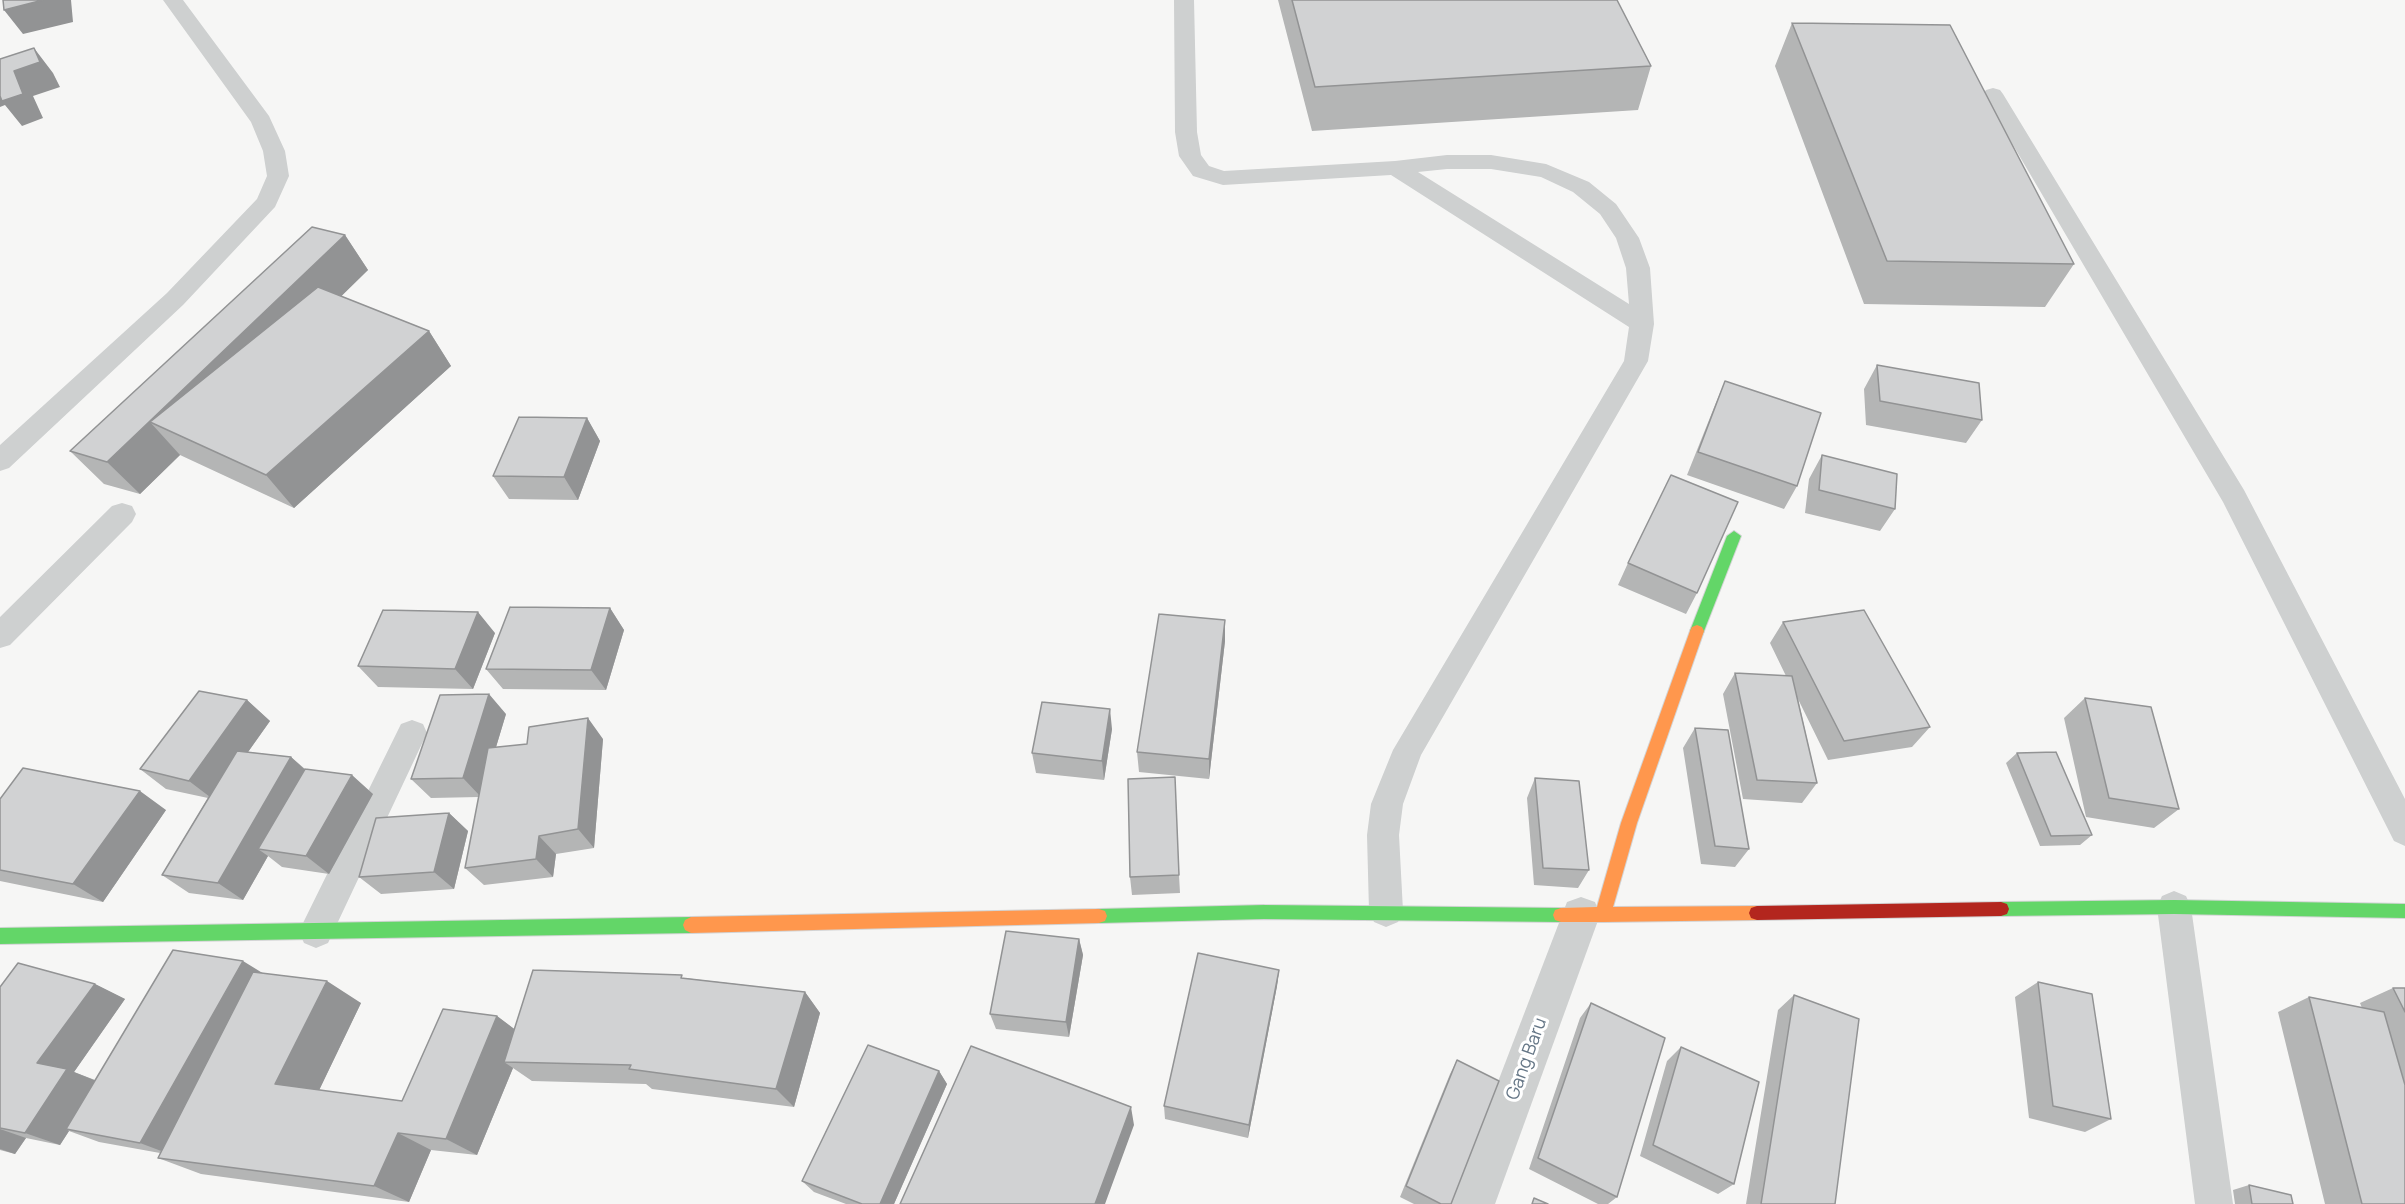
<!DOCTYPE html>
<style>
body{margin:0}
canvas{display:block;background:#f6f6f5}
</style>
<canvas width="2405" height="1204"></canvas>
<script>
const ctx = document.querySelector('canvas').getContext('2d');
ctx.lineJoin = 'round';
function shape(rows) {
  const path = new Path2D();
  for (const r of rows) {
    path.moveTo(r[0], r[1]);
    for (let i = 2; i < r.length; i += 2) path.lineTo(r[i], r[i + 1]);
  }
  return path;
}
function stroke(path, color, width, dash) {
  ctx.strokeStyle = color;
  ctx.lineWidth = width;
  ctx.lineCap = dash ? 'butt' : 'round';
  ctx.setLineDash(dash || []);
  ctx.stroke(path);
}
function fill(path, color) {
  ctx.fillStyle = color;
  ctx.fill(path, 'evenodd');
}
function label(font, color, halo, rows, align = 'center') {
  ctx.font = font + ' Manrope,sans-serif';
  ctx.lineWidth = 6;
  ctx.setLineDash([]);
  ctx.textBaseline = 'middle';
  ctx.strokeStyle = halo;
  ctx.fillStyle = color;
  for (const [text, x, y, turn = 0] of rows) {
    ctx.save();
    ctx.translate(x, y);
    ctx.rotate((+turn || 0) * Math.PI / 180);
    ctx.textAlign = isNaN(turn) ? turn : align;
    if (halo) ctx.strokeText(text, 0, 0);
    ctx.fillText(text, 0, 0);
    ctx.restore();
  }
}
const fast = shape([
 [1734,531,1741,536,1704,631,1702,635,1692,635,1690,631,1727,536,1734,531],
 [2174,900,2405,904,2405,918,2174,914,2001,916,1995,914,1993,909,1995,904,2001,902,2174,900],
 [1264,905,1561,908,1567,910,1569,915,1567,920,1561,922,1264,919,1099,923,1093,921,1091,916,1093,911,1099,909,1264,905],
 [691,917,697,920,699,925,697,930,691,933,0,944,0,928,691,917]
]);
const slow = shape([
 [1697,625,1702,627,1704,631,1637,823,1613,907,1757,906,1763,908,1765,913,1763,918,1757,920,1603,922,1561,922,1555,920,1553,915,1555,910,1561,908,1597,907,1621,823,1690,631,1692,627,1697,625],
 [1099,909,1105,911,1107,916,1105,921,1099,923,691,933,685,930,683,925,685,920,691,917,1099,909]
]);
const jam = shape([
 [2001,902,2007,904,2009,909,2007,914,2001,916,1757,920,1751,918,1749,913,1751,908,1757,906,2001,902]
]);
stroke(fast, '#d3d4d5', 2);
stroke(slow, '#d3d4d5', 2);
stroke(jam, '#d3d4d5', 2);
fill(shape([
 [163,0,183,0,269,116,285,151,289,176,275,207,183,305,9,468,0,471,0,445,167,293,257,199,267,176,263,151,251,122,163,0],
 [1174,0,1194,0,1197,132,1201,155,1209,166,1224,171,1395,161,1447,155,1491,155,1546,164,1589,182,1616,204,1639,238,1650,268,1654,324,1648,361,1421,755,1403,804,1399,835,1403,911,1398,922,1386,927,1374,922,1369,911,1367,835,1371,804,1393,750,1624,361,1629,327,1391,175,1223,185,1193,176,1179,156,1175,132,1174,0],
 [1447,169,1491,169,1541,177,1573,192,1600,214,1616,238,1626,268,1629,304,1418,172,1447,169],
 [1993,88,2000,90,2003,94,2244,490,2405,799,2405,846,2394,841,2223,502,1983,94,1986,90,1993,88],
 [122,503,132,506,136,514,132,522,10,645,0,648,0,617,112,506,122,503],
 [412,720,423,724,427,733,328,943,316,948,304,943,299,932,304,921,401,724,412,720],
 [2174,891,2186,896,2191,907,2233,1204,2195,1204,2157,907,2162,896,2174,891]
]), '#ced0d0');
fill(shape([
 [1581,897,1595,902,1600,915,1495,1204,1451,1204,1562,915,1567,902,1581,897]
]), '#ced0d0');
fill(fast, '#63d668');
fill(slow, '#ff974d');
fill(jam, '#b3261e');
fill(shape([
 [1278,0,1617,0,1651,66,1638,110,1312,131],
 [1792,23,2074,264,2045,307,1864,304,1775,66],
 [345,235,368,270,341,296,429,331,451,366,294,508,180,455,140,494,104,484,70,451],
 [1877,365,1982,420,1966,443,1866,425,1864,389],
 [1725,381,1797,486,1784,509,1687,475,1715,405],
 [587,418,600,441,578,500,509,499,493,476],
 [1822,455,1895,509,1880,531,1805,513,1809,479],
 [1628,563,1697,593,1686,614,1618,585],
 [610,608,624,630,606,690,503,689,486,669],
 [1225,620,1225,641,1209,779,1139,772,1137,752],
 [1783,622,1930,727,1912,747,1828,760,1798,699,1817,783,1802,803,1743,799,1723,694,1735,673,1786,676,1770,643],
 [495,633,473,689,378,687,358,666],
 [2085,698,2179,809,2154,828,2086,817,2064,718],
 [247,700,270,721,248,752,291,757,305,769,373,794,329,874,282,867,268,856,243,900,189,893,162,875,208,798,166,789,140,769],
 [506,714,496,747,603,739,594,848,556,854,553,877,484,885,465,868,479,797,431,798,411,779],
 [1695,728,1749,849,1735,867,1701,864,1683,748],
 [1112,729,1104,780,1036,773,1032,753],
 [2017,753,2092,835,2080,845,2040,846,2006,763],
 [1535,778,1589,870,1578,888,1534,885,1527,798],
 [0,799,166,810,103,902,0,881],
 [449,813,468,831,454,889,381,894,359,877],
 [1179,875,1180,893,1132,895,1130,877],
 [1079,939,1083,955,1069,1037,996,1029,990,1014],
 [1279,970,1277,986,1248,1138,1165,1119,1164,1106],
 [263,973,361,1003,319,1090,402,1101,497,1016,514,1029,685,978,805,992,820,1013,794,1107,652,1089,646,1084,532,1081,513,1068,477,1155,431,1150,409,1202,201,1174,158,1158,160,1153,99,1142,69,1131,60,1145,26,1138,15,1154,0,1150,0,987,95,984,125,999,74,1072,95,1080],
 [2038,982,2111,1119,2085,1132,2029,1118,2015,997],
 [2393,988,2405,988,2405,1204,2325,1204,2278,1012,2309,997,2362,1008,2360,1003],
 [1794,995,1835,1204,1746,1204,1778,1010],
 [1591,1003,1617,1197,1608,1204,1598,1204,1529,1169,1580,1018],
 [1681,1047,1734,1184,1718,1194,1640,1156,1667,1061],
 [1457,1060,1451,1204,1414,1204,1400,1197,1450,1074],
 [939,1071,947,1084,894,1204,846,1204,814,1192,802,1181],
 [2249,1185,2293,1204,2235,1204,2233,1190]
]), '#b4b5b5');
fill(shape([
 [43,0,71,0,73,22,23,34,4,10],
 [34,48,53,73,60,87,33,96,43,118,22,126,5,105,0,107,0,86],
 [345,235,368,270,193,442,150,422,180,455,140,494,107,462],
 [429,331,451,366,294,508,266,475],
 [587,418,600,441,578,500,564,477],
 [610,608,624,630,606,690,591,670],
 [478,612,495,633,473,689,455,669],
 [1225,620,1225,641,1209,779,1209,759],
 [489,694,506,714,481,797,463,778],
 [247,700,270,721,214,800,189,781],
 [1110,709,1112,729,1104,780,1102,761],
 [588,718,603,739,594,848,578,829],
 [291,757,313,777,258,849,268,856,243,900,218,883],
 [352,775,373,794,329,874,306,856],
 [140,791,166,810,103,902,73,884],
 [449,813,468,831,454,889,434,872],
 [539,836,556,854,553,877,536,859],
 [1079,939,1083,955,1069,1037,1066,1022],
 [243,961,269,977,172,1155,140,1143],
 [1279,970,1277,986,1248,1138,1249,1125],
 [327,981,361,1003,313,1103,275,1084],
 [95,984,125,999,74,1072,99,1082,66,1129,69,1131,60,1145,25,1133,37,1063],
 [805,992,820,1013,794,1107,776,1089],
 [497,1016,525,1037,504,1062,513,1068,477,1155,446,1139],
 [939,1071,947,1084,894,1204,880,1204],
 [1131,1107,1134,1125,1105,1204,1095,1204],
 [0,1129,26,1138,15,1154,0,1149],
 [398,1133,431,1150,409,1202,374,1186]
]), '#929394');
const building = shape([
 [3,0,43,0,4,10,3,0],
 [1292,0,1617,0,1651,66,1315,87,1292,0],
 [1792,23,1950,25,2074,264,1887,261,1792,23],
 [34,48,40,62,14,71,23,94,2,101,0,96,0,59,34,48],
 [312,227,345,235,107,462,70,451,312,227],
 [318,287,429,331,266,475,150,422,318,287],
 [1877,365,1979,383,1982,420,1880,401,1877,365],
 [1725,381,1821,413,1797,486,1698,452,1725,381],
 [519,417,587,418,564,477,493,476,519,417],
 [1822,455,1897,474,1895,509,1819,490,1822,455],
 [1671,475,1738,502,1697,593,1628,563,1671,475],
 [510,607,610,608,591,670,486,669,510,607],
 [383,610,478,612,455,669,358,666,383,610],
 [1864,610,1930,727,1844,741,1783,622,1864,610],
 [1159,614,1225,620,1209,759,1137,752,1159,614],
 [1735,673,1792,676,1817,783,1757,780,1735,673],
 [199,691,247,700,189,781,140,769,199,691],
 [489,694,463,778,411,779,440,695,489,694],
 [2085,698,2151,707,2179,809,2109,798,2085,698],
 [1042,702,1110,709,1102,761,1032,753,1042,702],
 [588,718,578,829,539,836,536,859,465,868,488,748,527,744,529,727,588,718],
 [1695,728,1728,730,1749,849,1715,846,1695,728],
 [237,751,291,757,218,883,162,875,237,751],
 [2056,752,2092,835,2051,836,2017,753,2056,752],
 [23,768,140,791,73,884,0,870,0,799,23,768],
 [305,769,352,775,306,856,258,849,305,769],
 [1175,777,1179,875,1130,877,1128,779,1175,777],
 [1535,778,1579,781,1589,870,1543,868,1535,778],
 [449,813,434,872,359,877,376,818,449,813],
 [1006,931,1079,939,1066,1022,990,1014,1006,931],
 [173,950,243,961,140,1143,66,1129,173,950],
 [1198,953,1279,970,1249,1125,1164,1106,1198,953],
 [18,963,95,984,37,1063,67,1069,25,1133,0,1128,0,987,18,963],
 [533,970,682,975,681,978,805,992,776,1089,629,1069,631,1065,504,1062,533,970],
 [253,972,327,981,275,1084,402,1101,443,1009,497,1016,446,1139,398,1133,374,1186,158,1158,253,972],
 [2038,982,2092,994,2111,1119,2053,1106,2038,982],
 [2393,988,2405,988,2405,1012,2393,988],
 [1794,995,1859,1019,1835,1204,1761,1204,1794,995],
 [2309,997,2384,1012,2405,1085,2405,1204,2362,1204,2309,997],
 [1591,1003,1665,1038,1617,1197,1538,1158,1591,1003],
 [868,1045,939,1071,880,1204,862,1204,802,1181,868,1045],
 [971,1046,1131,1107,1095,1204,900,1204,971,1046],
 [1681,1047,1759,1082,1734,1184,1653,1145,1681,1047],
 [1457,1060,1499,1081,1451,1204,1441,1204,1406,1186,1457,1060],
 [2249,1185,2291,1195,2293,1204,2252,1204,2249,1185],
 [1534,1198,1548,1204,1532,1204,1534,1198]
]);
fill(building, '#d1d2d3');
stroke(building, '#929394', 1.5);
label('18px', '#657686', '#fff', [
 ["Gang Baru",1527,1059,-70]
]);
</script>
